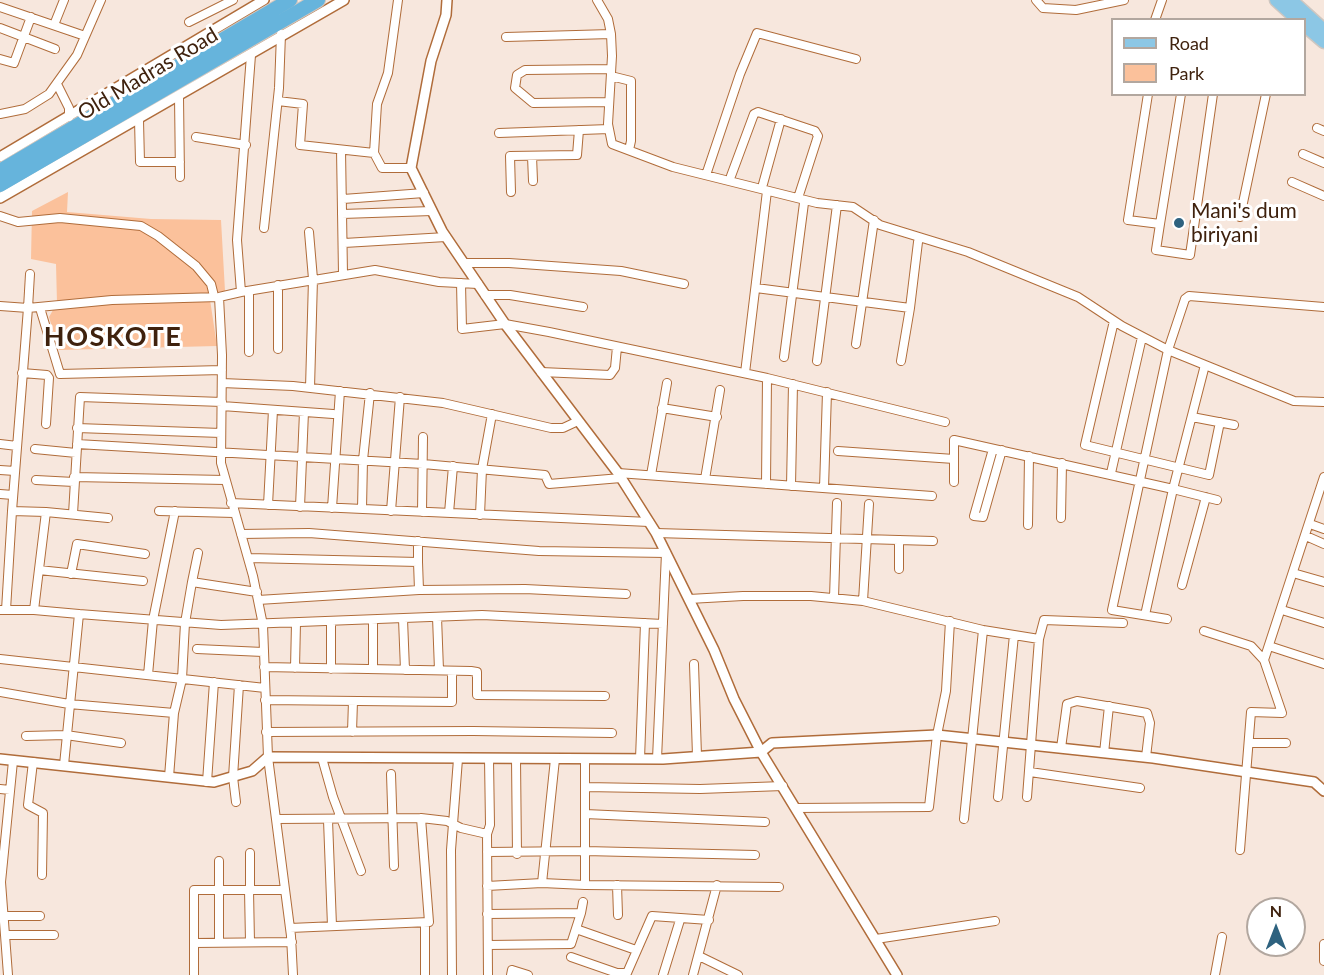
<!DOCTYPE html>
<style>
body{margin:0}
#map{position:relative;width:1324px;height:975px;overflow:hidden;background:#f7e7dd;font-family:Lato,sans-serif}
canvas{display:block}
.legend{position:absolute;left:1111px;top:18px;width:195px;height:78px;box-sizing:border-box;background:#fff;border:2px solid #b2a79f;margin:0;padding:8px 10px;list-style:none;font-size:18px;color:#3f220e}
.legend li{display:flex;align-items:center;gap:12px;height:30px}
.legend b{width:30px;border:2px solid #b2a79f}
.north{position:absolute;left:1246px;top:897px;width:60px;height:60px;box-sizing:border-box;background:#fff;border:2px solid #b2a79f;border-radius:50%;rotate:0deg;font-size:16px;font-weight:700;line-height:24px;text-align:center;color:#3f220e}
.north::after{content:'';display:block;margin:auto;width:21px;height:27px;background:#2e627f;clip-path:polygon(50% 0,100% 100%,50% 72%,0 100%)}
</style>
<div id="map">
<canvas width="1324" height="975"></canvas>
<ul class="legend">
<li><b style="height:8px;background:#8cc7e5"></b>Road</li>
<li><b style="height:16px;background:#fbc19b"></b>Park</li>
</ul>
<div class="north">N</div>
</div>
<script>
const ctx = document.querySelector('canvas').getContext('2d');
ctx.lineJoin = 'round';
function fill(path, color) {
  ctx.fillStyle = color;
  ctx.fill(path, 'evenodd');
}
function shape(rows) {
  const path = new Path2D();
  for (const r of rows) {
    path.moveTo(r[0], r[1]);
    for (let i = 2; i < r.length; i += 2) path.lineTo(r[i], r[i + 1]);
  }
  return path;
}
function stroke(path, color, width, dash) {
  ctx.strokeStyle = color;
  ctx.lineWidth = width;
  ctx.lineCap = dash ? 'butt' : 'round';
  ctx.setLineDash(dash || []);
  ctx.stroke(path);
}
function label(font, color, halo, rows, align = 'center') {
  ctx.font = font + ' Lato,sans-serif';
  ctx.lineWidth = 6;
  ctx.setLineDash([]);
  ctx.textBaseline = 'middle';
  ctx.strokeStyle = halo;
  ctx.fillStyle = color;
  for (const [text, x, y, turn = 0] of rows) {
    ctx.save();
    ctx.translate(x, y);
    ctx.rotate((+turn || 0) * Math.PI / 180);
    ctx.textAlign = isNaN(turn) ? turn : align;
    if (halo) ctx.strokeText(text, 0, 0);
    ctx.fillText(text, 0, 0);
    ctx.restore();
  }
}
fill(shape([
 [68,192,67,212,151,219,221,220,225,291,209,293,217,346,59,350,49,317,57,303,56,264,31,259,32,211]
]), '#fbc19b');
const minor = shape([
 [398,0,388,73,377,104,374,153,382,168,411,168],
 [597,0,608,19,611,34,612,56,608,124,612,144,673,167,817,203,853,207,880,225,968,252,1078,297,1122,326,1168,350,1294,401,1324,402],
 [1036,0,1043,8,1076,10,1124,0],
 [0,7,85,36],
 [1155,20,1162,0],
 [189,22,233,0],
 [54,25,64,0],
 [0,28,55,49],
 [506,37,611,34],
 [251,55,237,240,241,292,375,270,439,282,478,284],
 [0,59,14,63,31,17],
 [611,76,631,81,631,141,629,150],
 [57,84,69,108,69,117],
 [1148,94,1128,220,1160,224,1156,250,1190,255,1213,94],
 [179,97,180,177],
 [278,101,303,104,300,145,374,153],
 [609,102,533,103,515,88,517,75,525,70,611,69],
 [0,114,25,109,49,94,77,55,101,0],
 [139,120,140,162,180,162],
 [1317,128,1324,131],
 [499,133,609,129],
 [196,137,246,145],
 [341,150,343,274],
 [1303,154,1324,163],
 [532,156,533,181],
 [706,175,740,74,757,33,856,59],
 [731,176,754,114,758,112,815,131,818,136,798,198],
 [1292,182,1324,196],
 [763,184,781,119],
 [511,192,510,156,577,155,579,130],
 [343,199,424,193],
 [342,214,432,211],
 [0,216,18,222,60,218,141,226,158,236,196,266,211,284,214,296],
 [1240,217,1266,94],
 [1160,224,1181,94],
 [264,228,279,88,281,34],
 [309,232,313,279,310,388],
 [344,243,446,237],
 [464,263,509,263,621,271,684,284],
 [30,274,28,308,112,300,219,297,241,292],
 [461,283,462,329,505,324,549,332,767,378,945,422],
 [278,285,278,349],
 [756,288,910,308,918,242],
 [249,291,249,352],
 [485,295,510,295,583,307],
 [219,297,222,355,221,463,253,576,263,625,268,757,291,936,293,975],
 [0,306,28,308,12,511,46,512,34,610,79,614,64,765],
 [40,308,60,374,222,370],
 [1114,321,1085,445,1209,475,1220,422],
 [856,344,874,220],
 [784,357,804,203],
 [817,361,837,205],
 [901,361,910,308],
 [541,372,610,375,615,368,617,347],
 [22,373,47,375,49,378,46,424],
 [745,373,767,191],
 [222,383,293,386,443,403,551,428,563,428,578,421],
 [222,406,333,414],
 [662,408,717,417],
 [1192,417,1234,425],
 [77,428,221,433],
 [0,444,17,446],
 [77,444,423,464,545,475,549,484,621,478],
 [35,449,76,453],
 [993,449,974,516,983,517,1002,450],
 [838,451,954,459],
 [0,470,15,471],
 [618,473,932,496],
 [1111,473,1142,337],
 [651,475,667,383],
 [74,477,225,480],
 [705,479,720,390],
 [36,480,74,482],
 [954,482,954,440,1173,489,1205,365],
 [766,484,767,378],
 [791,486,793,384],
 [824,488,827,392],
 [0,494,13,495],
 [231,503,649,522],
 [268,505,273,410],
 [300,507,304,412],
 [332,508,340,391],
 [362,509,363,460,370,393],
 [159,511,234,513],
 [391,511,400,397],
 [46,512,108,518],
 [422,512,423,437],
 [449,513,453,466],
 [73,514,80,397,222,402],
 [480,515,482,469,492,414],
 [1061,518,1062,463],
 [1310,524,1324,529],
 [1028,525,1029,456],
 [656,533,933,541],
 [241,534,309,533,539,551,666,553,657,759],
 [1306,536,1324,544],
 [418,541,418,562],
 [249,558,418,562,419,590,258,600],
 [899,569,899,540],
 [39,570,143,581],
 [1293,573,1324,582],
 [71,574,77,544,145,554],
 [192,582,198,553],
 [1182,585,1206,497],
 [419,590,525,589,626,594],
 [834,598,837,503],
 [689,599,743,596,811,596,863,601,983,630,1039,639,1044,620,1123,623],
 [863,601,869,504],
 [0,610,34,610],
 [6,610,12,511],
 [1282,610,1324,623],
 [79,614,221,625,482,615,663,624],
 [1145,615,1173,489,1217,500],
 [437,617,439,670],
 [403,619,405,670],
 [1167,619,1112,610,1168,350,1185,299,1189,296,1324,307],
 [331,622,331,669],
 [1204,631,1251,646,1264,660,1282,713,1251,712,1240,850],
 [1269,646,1324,664],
 [197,649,263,652],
 [0,659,265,688],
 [1264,660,1324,477],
 [694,664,697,756],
 [264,667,471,671,477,672,477,695,605,696],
 [295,668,296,623],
 [373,669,373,620],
 [148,675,153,620,175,511],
 [0,692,69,704,174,713],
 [265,700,452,702,452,671],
 [266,732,473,731,612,733],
 [352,732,353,701],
 [26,736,66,735,121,743],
 [1249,743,1286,743],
 [1061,748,1067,704,1077,701,1147,713,1150,723,1146,757],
 [1104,753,1109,706],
 [322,758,333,797,361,871],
 [516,759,517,854],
 [640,759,645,623],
 [33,762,28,805,43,813,42,875],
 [1030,772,1140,788],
 [391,774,394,866],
 [169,777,174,713,182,679,185,623,192,582,257,592],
 [207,782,214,682],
 [585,787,700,789,783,786],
 [0,789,10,790],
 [998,797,1014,635],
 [1027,797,1039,639],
 [236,802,233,777,239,685],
 [796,808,929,807,937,735,946,691,950,621],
 [585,814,765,822],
 [276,819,421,818,447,821,461,828,487,834],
 [964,819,983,630],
 [328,820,332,926],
 [487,852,585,851,755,855],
 [250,853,250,890],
 [542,883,585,885,585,760],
 [585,885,779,887],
 [617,885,618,915],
 [487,886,542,883,555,759],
 [249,890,250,942],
 [581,913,583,902],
 [487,914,581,913,571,944,488,945],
 [1,916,40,916],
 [290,928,429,922,421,818],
 [576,929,636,950],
 [5,935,54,935],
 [876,939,995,921],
 [219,942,219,861],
 [194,943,292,942],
 [1324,944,1324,961],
 [699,956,738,975],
 [571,957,617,973,627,973,652,916,709,920],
 [8,975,1,882,13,761],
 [194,975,194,890,284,890],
 [425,975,425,922],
 [452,975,451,850,458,759],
 [488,975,487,834,490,825,489,759],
 [511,975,512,970,528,975],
 [663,975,680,920],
 [693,975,717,885],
 [1215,975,1222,937]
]);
const tertiary = shape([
 [447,0,446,15,431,61,411,168,442,231,505,324,618,473,656,533,714,650,734,699,761,752,897,975],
 [0,157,264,0],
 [0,198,344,0],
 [0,759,214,782,252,771,268,757,663,759,761,752,772,743,937,735,1153,758,1314,782,1324,791]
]);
const primary = shape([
 [1276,0,1298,20],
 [1291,0,1324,30],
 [1304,25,1324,42]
]);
const trunk = shape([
 [0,171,290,0],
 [0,185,318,0]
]);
stroke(minor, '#b06c3a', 10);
stroke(tertiary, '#b06c3a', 12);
stroke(primary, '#cdc6c0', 15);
stroke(trunk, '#cdc6c0', 16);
stroke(minor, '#fff', 8);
stroke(tertiary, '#fff', 9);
stroke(primary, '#8cc7e5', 12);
stroke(trunk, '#66b4dc', 14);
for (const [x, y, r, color] of [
 [1179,223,6,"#2e627f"]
]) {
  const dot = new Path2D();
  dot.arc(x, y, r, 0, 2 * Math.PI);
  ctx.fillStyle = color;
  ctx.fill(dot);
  stroke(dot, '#fff', 2);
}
label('21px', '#3f220e', '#fff', [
 ["Old Madras Road",148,74,-31]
]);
label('21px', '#3f220e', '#fff', [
 ["Mani's dum",1191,211],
 ["biriyani",1191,235]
], 'left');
ctx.letterSpacing = '1.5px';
label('bold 27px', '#3f220e', '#fff', [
 ["HOSKOTE",113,337]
]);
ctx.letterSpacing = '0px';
</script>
